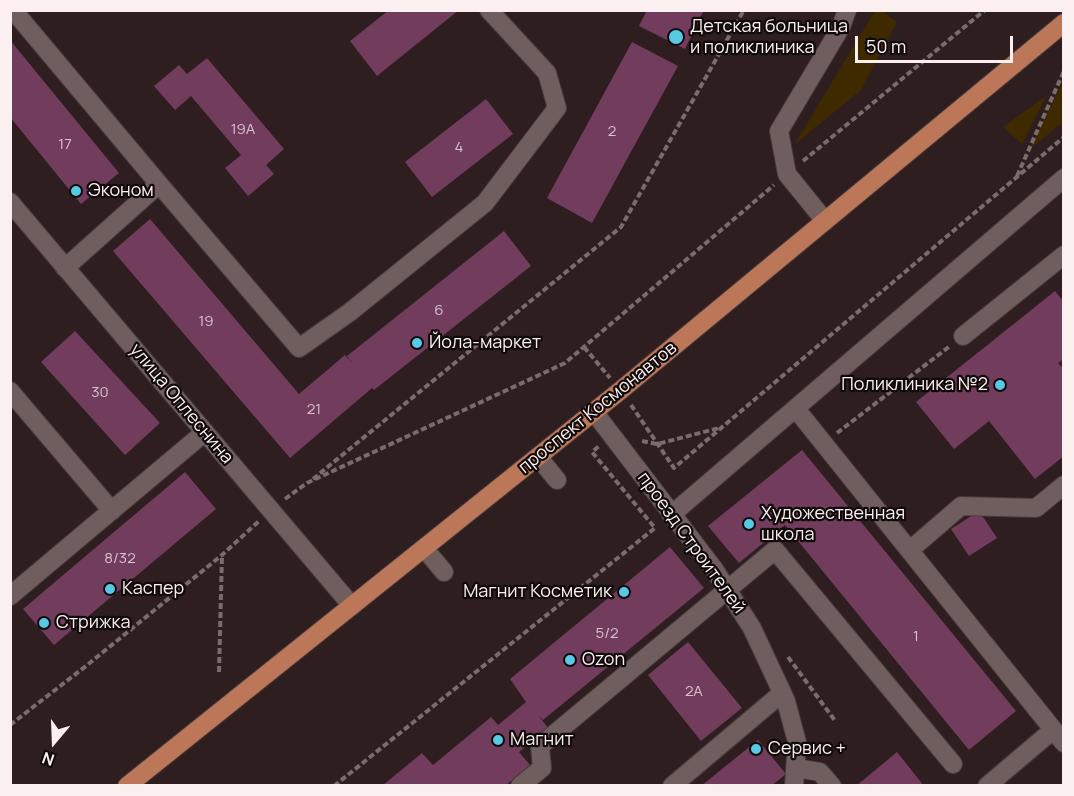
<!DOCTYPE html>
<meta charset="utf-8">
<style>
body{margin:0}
#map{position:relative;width:1074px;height:796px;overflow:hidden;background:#2e1e1f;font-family:Manrope,sans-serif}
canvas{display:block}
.frame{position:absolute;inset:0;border:12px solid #fbeff0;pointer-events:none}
.north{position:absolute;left:24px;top:712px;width:60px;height:60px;-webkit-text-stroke:4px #110a0a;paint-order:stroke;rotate:199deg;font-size:16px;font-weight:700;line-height:24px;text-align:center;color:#fbeff0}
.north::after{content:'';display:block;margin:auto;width:21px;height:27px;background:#fbeff0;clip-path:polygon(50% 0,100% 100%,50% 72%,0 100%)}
.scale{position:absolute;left:855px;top:36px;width:158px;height:27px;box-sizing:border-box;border:3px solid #fbeff0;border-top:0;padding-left:8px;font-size:18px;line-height:21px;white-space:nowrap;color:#fbeff0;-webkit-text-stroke:4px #110a0a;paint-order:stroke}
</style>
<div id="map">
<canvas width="1074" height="796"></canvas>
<div class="frame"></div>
<div class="north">N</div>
<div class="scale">50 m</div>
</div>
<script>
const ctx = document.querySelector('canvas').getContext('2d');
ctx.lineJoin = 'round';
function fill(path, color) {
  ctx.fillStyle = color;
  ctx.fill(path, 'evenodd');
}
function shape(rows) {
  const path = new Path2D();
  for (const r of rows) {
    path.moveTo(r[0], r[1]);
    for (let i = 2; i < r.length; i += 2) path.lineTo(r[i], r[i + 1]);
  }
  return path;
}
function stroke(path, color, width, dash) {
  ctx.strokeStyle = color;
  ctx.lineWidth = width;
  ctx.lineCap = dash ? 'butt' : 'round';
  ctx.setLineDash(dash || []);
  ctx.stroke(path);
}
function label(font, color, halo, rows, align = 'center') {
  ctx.font = font + ' Manrope,sans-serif';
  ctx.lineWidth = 4.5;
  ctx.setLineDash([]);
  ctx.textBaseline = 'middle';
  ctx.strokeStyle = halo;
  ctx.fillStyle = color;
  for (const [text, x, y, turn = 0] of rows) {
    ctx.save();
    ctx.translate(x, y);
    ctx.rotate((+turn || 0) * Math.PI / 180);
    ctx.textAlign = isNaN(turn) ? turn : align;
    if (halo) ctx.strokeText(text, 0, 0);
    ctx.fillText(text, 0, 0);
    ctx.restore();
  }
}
fill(shape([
 [875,11,882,11,897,22,861,90,794,145],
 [1063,85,1063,122,1030,149,1061,86],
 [1046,96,1022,144,1003,127]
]), '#3f2a00');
fill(shape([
 [389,10,459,10,377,76,350,41],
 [647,10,704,10,685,49,639,26],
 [10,40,119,173,81,204,10,117],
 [632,42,678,66,592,223,547,198],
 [207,58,284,149,266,165,274,174,248,196,225,168,241,155,191,96,175,110,154,86,179,65,187,74],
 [486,99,513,134,432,197,405,162],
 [150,219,299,394,345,355,353,364,347,356,504,231,531,266,374,390,372,388,290,458,113,251],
 [1055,291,1064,302,1064,359,1058,363,1064,369,1064,456,1035,479,989,421,954,449,916,402],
 [75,331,160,423,125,455,41,362],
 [802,450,1016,711,969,750,785,525,739,563,708,526],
 [185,472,216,509,54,645,23,609],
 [979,511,997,538,969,556,951,529],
 [670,547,704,588,543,720,538,715,548,728,519,752,530,765,505,786,382,786,422,753,433,765,491,717,498,725,526,702,510,679],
 [688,642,742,708,701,741,648,675],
 [758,740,786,774,771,786,701,786],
 [897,752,924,786,856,786]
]), '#723d5d');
const minor = shape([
 [13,10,159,184,65,268],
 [159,184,299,348,350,312,485,203,557,108,547,73,489,10],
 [10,202,352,606],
 [825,221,787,174,779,131,841,27,847,10],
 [963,336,1064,255],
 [10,391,112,511],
 [796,409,1064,743],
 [594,412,714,569,752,628,786,701,797,742,794,786],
 [538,457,557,480],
 [671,515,1064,178],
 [424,548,444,572],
 [910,550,961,506,1036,508,1064,485],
 [10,596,205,432],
 [796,768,820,772,832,786],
 [520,786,542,768,540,746,775,550,953,764],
 [672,786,782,693],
 [987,786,1053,730]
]);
const major = shape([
 [127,786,621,390,1064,23]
]);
stroke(minor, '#483b3c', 20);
stroke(major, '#483b3c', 20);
stroke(shape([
 [803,161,985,10],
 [1017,176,1064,71],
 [584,347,610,378],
 [631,405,674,468,1064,137],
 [837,433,950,346],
 [642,441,657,444,719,428],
 [313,479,621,227,744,10],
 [285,499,307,483,565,363,774,185],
 [788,657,836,722],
 [219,672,222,555],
 [10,725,86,666,222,555,259,521],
 [334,786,655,528,592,452,599,446]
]), '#7a6b6c', 4, [6, 3]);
stroke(minor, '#705d5e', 18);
stroke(major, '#bb7757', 18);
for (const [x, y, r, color] of [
 [676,37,8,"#58c9e3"],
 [76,191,6,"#58c9e3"],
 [417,343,6,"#58c9e3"],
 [1000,385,6,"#58c9e3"],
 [749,524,6,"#58c9e3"],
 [110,589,6,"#58c9e3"],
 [624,592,6,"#58c9e3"],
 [44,623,6,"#58c9e3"],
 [570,660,6,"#58c9e3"],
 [498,740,6,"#58c9e3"],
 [756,749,6,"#58c9e3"]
]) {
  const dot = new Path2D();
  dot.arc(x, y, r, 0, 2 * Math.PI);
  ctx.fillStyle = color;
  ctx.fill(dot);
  stroke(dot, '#110a0a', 2);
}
label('15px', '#d9c2cb', null, [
 ["19А",243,130],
 ["2",612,132],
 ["17",65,145],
 ["4",459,148],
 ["6",439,311],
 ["19",206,322],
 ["30",100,393],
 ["21",314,410],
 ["8/32",120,559],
 ["5/2",607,634],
 ["1",916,637],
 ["2А",694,692]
]);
label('18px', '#fbeff0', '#110a0a', [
 ["Детская больница",690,27],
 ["и поликлиника",690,48],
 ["Эконом",88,191],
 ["Йола-маркет",429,343],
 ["Поликлиника №2",988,385,"right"],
 ["Художественная",761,514],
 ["школа",761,535],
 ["Каспер",122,589],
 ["Магнит Косметик",612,592,"right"],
 ["Стрижка",56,623],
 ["Ozon",582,660],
 ["Магнит",510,740],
 ["Сервис +",768,749]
], 'left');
label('18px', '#fbeff0', '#110a0a', [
 ["улица Оплеснина",181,404,50],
 ["проспект Космонавтов",598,408,-39],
 ["проезд Строителей",691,543,54]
]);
</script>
